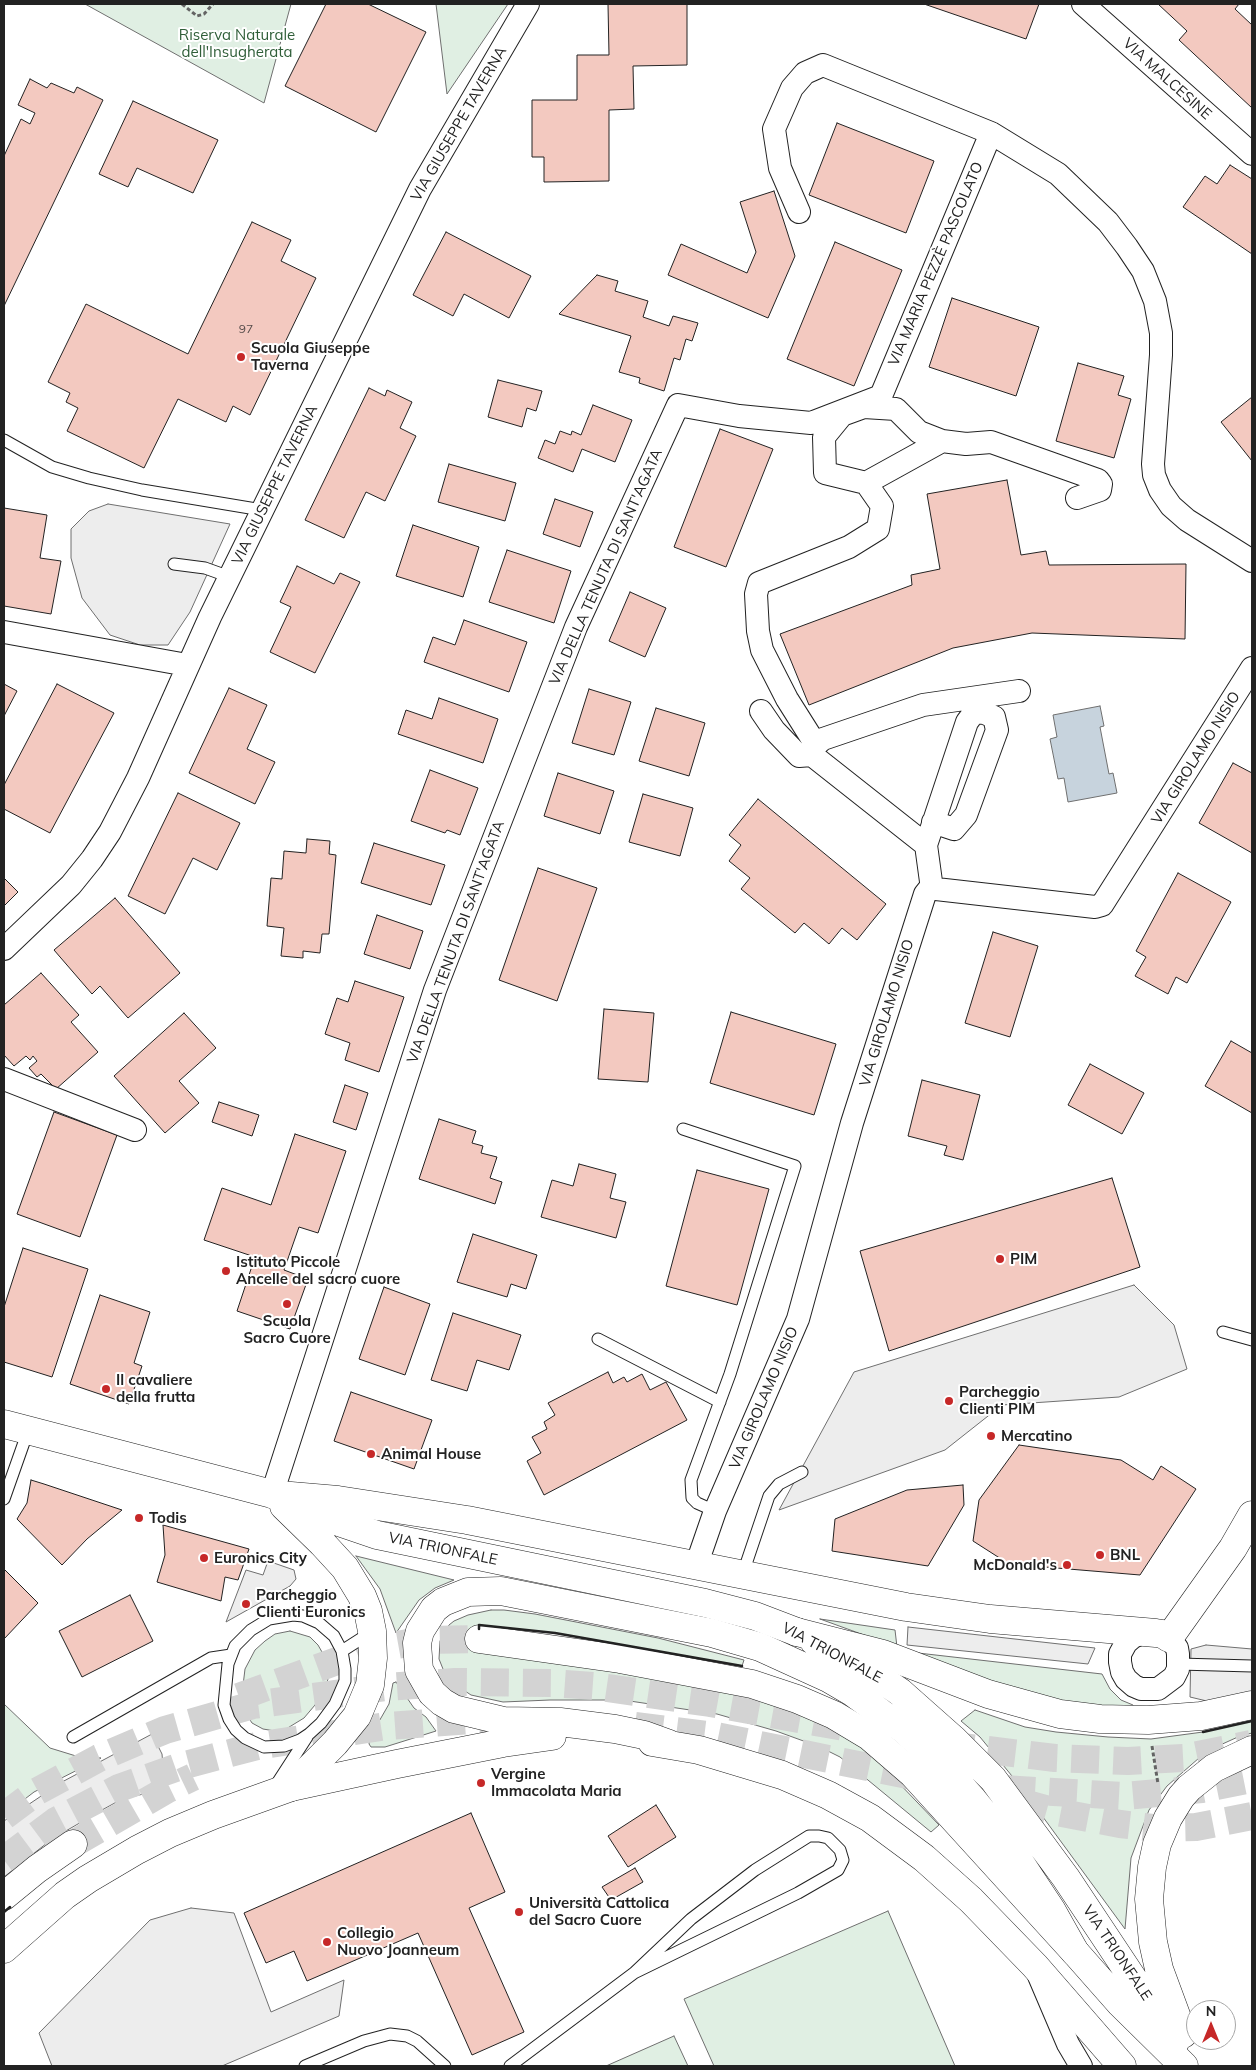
<!DOCTYPE html>
<meta charset="utf-8">
<style>
body{margin:0}
#map{position:relative;width:1256px;height:2070px;overflow:hidden;background:#fff;font-family:Mulish,sans-serif}
canvas{display:block}
.frame{position:absolute;inset:0;border:5px solid #222;pointer-events:none}
.north{position:absolute;left:1186px;top:2000px;width:50px;height:50px;box-sizing:border-box;background:#fff;border:1px solid #a7a7a7;border-radius:50%;rotate:0deg;font-size:14px;font-weight:700;line-height:20px;text-align:center;color:#222}
.north::after{content:'';display:block;margin:auto;width:18px;height:22px;background:#c62828;clip-path:polygon(50% 0,100% 100%,50% 72%,0 100%)}
</style>
<div id="map">
<canvas width="1256" height="2070"></canvas>
<div class="frame"></div>
<div class="north">N</div>
</div>
<script>
const ctx = document.querySelector('canvas').getContext('2d');
ctx.lineJoin = 'round';
function fill(path, color) {
  ctx.fillStyle = color;
  ctx.fill(path, 'evenodd');
}
function shape(rows) {
  const path = new Path2D();
  for (const r of rows) {
    path.moveTo(r[0], r[1]);
    for (let i = 2; i < r.length; i += 2) path.lineTo(r[i], r[i + 1]);
  }
  return path;
}
function stroke(path, color, width, dash) {
  ctx.strokeStyle = color;
  ctx.lineWidth = width;
  ctx.lineCap = dash ? 'butt' : 'round';
  ctx.setLineDash(dash || []);
  ctx.stroke(path);
}
function label(font, color, halo, rows, align = 'center') {
  ctx.font = font + ' Mulish,sans-serif';
  ctx.lineWidth = 4;
  ctx.setLineDash([]);
  ctx.textBaseline = 'middle';
  ctx.strokeStyle = halo;
  ctx.fillStyle = color;
  for (const [text, x, y, turn = 0] of rows) {
    ctx.save();
    ctx.translate(x, y);
    ctx.rotate((+turn || 0) * Math.PI / 180);
    ctx.textAlign = isNaN(turn) ? turn : align;
    if (halo) ctx.strokeText(text, 0, 0);
    ctx.fillText(text, 0, 0);
    ctx.restore();
  }
}
const green = shape([
 [85,4,291,4,264,103,85,4],
 [436,4,508,4,447,94,436,4],
 [356,1556,454,1580,435,1588,419,1600,396,1633,380,1589,356,1556],
 [491,1610,504,1610,535,1614,658,1638,744,1660,742,1666,555,1633,479,1625,478,1651,563,1660,735,1692,774,1702,842,1733,888,1765,883,1770,895,1779,939,1825,931,1832,840,1757,820,1747,776,1731,717,1714,623,1700,550,1700,503,1702,471,1695,456,1685,445,1674,439,1659,440,1641,449,1625,454,1621,468,1615,491,1610],
 [820,1619,895,1630,897,1647,820,1619],
 [290,1631,310,1637,318,1645,326,1659,328,1679,325,1688,315,1705,304,1718,286,1729,275,1731,263,1729,252,1723,243,1709,241,1702,245,1669,255,1650,265,1641,275,1634,290,1631],
 [918,1653,1102,1674,1110,1689,1121,1700,1133,1705,1133,1711,1093,1710,1005,1689,918,1653],
 [396,1682,414,1708,426,1717,436,1731,385,1747,371,1747,369,1744,370,1737,389,1704,393,1683,396,1682],
 [4,1704,50,1748,76,1756,101,1758,34,1792,4,1815,4,1704],
 [975,1710,1025,1727,1056,1732,1108,1737,1151,1739,1203,1732,1252,1721,1252,1733,1240,1736,1207,1751,1167,1786,1149,1810,1131,1858,1125,1929,1021,1787,980,1737,961,1721,975,1710],
 [888,1911,955,2066,714,2066,684,1999,888,1911],
 [674,2036,688,2066,606,2066,674,2036]
]);
fill(green, '#e0efe3');
stroke(green, '#6f6f6f', 1);
const parking = shape([
 [108,504,230,524,190,612,168,645,140,645,110,635,82,598,71,558,71,529,89,511,108,504],
 [1134,1285,1174,1325,1187,1369,1119,1397,1002,1405,945,1450,779,1510,854,1372,1134,1285],
 [268,1561,294,1570,296,1579,290,1586,226,1622,246,1570,263,1575,268,1561],
 [908,1627,1095,1648,1088,1664,907,1645,908,1627],
 [1206,1645,1252,1649,1252,1692,1211,1702,1190,1697,1191,1649,1206,1645],
 [152,1734,162,1754,165,1789,122,1799,102,1810,52,1839,4,1877,4,1821,62,1782,152,1734],
 [191,1908,234,1913,271,2012,344,1980,339,2016,222,2066,52,2066,39,2033,150,1920,191,1908]
]);
fill(parking, '#ededed');
stroke(parking, '#6f6f6f', 1);
const water = shape([
 [1100,706,1104,726,1100,727,1109,774,1113,773,1117,793,1068,802,1064,778,1058,779,1050,739,1057,737,1053,715,1100,706]
]);
fill(water, '#c7d3dd');
stroke(water, '#6f6f6f', 1);
const building = shape([
 [326,4,368,4,426,32,376,132,285,86,326,4],
 [608,4,687,4,687,65,633,66,634,109,609,110,609,181,544,182,544,157,532,157,532,100,577,100,577,55,609,55,608,4],
 [924,4,1039,4,1026,39,924,4],
 [1158,4,1239,4,1235,9,1252,25,1252,108,1179,40,1187,31,1158,4],
 [30,79,47,88,51,83,74,93,77,87,103,100,4,306,4,156,21,119,30,124,35,113,18,105,30,79],
 [133,101,218,140,193,193,137,168,128,187,99,174,133,101],
 [837,123,934,161,906,233,809,195,837,123],
 [1230,165,1252,179,1252,254,1183,207,1205,176,1217,184,1230,165],
 [774,191,795,256,768,318,668,275,681,244,747,273,756,252,740,202,774,191],
 [252,222,291,240,281,261,316,278,250,415,233,406,226,422,178,399,144,468,67,431,78,408,66,402,70,393,48,382,86,304,188,354,252,222],
 [446,232,531,276,509,318,464,294,453,316,413,295,446,232],
 [835,242,902,270,854,386,787,359,835,242],
 [597,275,618,281,615,291,648,301,643,317,669,326,673,316,698,323,692,341,686,339,680,360,674,358,664,391,639,383,640,378,619,372,631,336,559,314,597,275],
 [952,298,1039,327,1016,396,929,367,952,298],
 [1078,363,1124,376,1118,395,1131,399,1114,458,1056,441,1078,363],
 [498,380,542,391,536,411,527,408,522,427,488,417,498,380],
 [369,388,385,396,387,390,412,402,400,428,416,436,385,501,366,492,344,538,305,520,369,388],
 [1252,397,1252,461,1221,422,1252,397],
 [593,405,632,420,615,462,582,449,573,472,538,458,545,440,555,444,560,431,571,435,572,431,581,435,593,405],
 [720,429,773,449,726,567,674,547,720,429],
 [449,464,516,483,505,521,438,502,449,464],
 [1007,480,1021,555,1046,551,1049,565,1186,564,1185,639,1032,633,953,648,809,705,780,634,912,585,911,575,940,569,927,494,1007,480],
 [555,499,593,512,580,547,543,534,555,499],
 [4,508,47,515,40,558,61,561,51,614,4,606,4,508],
 [413,525,479,547,463,597,396,576,413,525],
 [507,550,571,571,554,623,489,602,507,550],
 [297,566,334,584,340,573,360,582,315,673,270,652,291,607,280,602,297,566],
 [630,592,666,608,645,657,609,641,630,592],
 [464,620,527,642,509,692,424,662,433,637,455,645,464,620],
 [4,684,17,691,4,716,4,684],
 [57,684,114,713,50,833,4,809,4,785,57,684],
 [229,688,267,705,247,749,275,762,255,804,189,773,229,688],
 [589,689,631,702,614,755,572,743,589,689],
 [439,698,498,719,483,763,398,734,406,710,432,719,439,698],
 [656,708,705,723,689,776,639,761,656,708],
 [1233,763,1252,773,1252,853,1199,823,1233,763],
 [430,770,478,788,460,835,447,830,445,833,411,821,430,770],
 [558,773,614,791,600,834,544,816,558,773],
 [178,793,240,823,217,870,193,858,165,914,128,896,178,793],
 [643,794,693,808,680,856,629,842,643,794],
 [758,799,886,904,857,940,842,928,829,944,804,923,795,933,741,889,750,878,729,861,741,845,729,835,758,799],
 [307,839,330,841,329,854,336,855,329,934,322,934,320,953,303,951,303,958,281,956,284,928,267,926,271,878,282,879,284,851,306,853,307,839],
 [374,843,445,865,431,905,361,883,374,843],
 [538,868,597,888,557,1001,499,980,538,868],
 [1178,873,1231,902,1187,983,1176,977,1168,994,1135,976,1146,957,1136,951,1178,873],
 [4,878,18,892,4,906,4,878],
 [115,898,180,973,128,1018,100,986,92,994,54,950,115,898],
 [377,915,423,931,410,969,364,954,377,915],
 [993,932,1038,946,1010,1037,965,1023,993,932],
 [41,973,79,1015,71,1022,98,1052,56,1089,41,1074,37,1077,29,1068,37,1061,33,1056,30,1060,26,1056,14,1066,4,1055,4,1005,41,973],
 [355,981,404,997,379,1072,345,1060,350,1043,325,1034,337,998,348,1002,355,981],
 [604,1009,654,1013,648,1082,598,1079,604,1009],
 [731,1012,836,1044,814,1115,710,1083,731,1012],
 [184,1013,216,1048,179,1081,199,1103,165,1133,114,1076,184,1013],
 [1231,1041,1252,1053,1252,1113,1205,1086,1231,1041],
 [1090,1064,1144,1093,1122,1134,1068,1105,1090,1064],
 [922,1080,980,1095,963,1160,944,1155,947,1146,908,1136,922,1080],
 [345,1085,368,1093,356,1130,333,1122,345,1085],
 [219,1102,259,1115,252,1136,212,1122,219,1102],
 [54,1112,117,1135,80,1237,17,1214,54,1112],
 [439,1119,476,1131,472,1143,483,1146,481,1153,497,1157,490,1178,502,1182,495,1204,419,1179,439,1119],
 [295,1134,346,1151,318,1233,299,1227,284,1270,308,1279,290,1329,237,1311,255,1257,204,1240,222,1188,271,1205,295,1134],
 [579,1164,616,1174,610,1198,626,1202,616,1238,541,1217,552,1180,573,1186,579,1164],
 [697,1170,769,1189,737,1305,666,1286,697,1170],
 [1112,1178,1140,1267,889,1351,860,1251,1112,1178],
 [473,1234,537,1255,526,1289,511,1284,507,1297,457,1282,473,1234],
 [23,1248,88,1269,52,1377,4,1362,4,1307,23,1248],
 [384,1287,430,1304,405,1375,359,1359,384,1287],
 [100,1295,150,1312,134,1363,142,1366,129,1404,70,1384,100,1295],
 [453,1313,521,1335,509,1370,477,1360,467,1391,431,1380,453,1313],
 [608,1372,613,1383,624,1377,627,1382,642,1374,650,1390,666,1382,687,1420,544,1495,527,1461,541,1453,532,1437,547,1429,544,1422,555,1415,548,1403,608,1372],
 [351,1392,432,1420,414,1469,334,1441,351,1392],
 [1019,1445,1121,1460,1153,1480,1161,1466,1196,1489,1140,1575,1009,1564,973,1541,979,1500,1019,1445],
 [31,1480,44,1484,122,1510,87,1539,62,1565,17,1519,27,1503,31,1480],
 [963,1485,964,1505,928,1566,832,1551,835,1519,907,1490,963,1485],
 [163,1525,249,1549,238,1580,225,1577,221,1601,157,1582,165,1555,163,1525],
 [4,1569,38,1603,4,1639,4,1569],
 [130,1595,153,1641,82,1677,59,1631,130,1595],
 [656,1805,676,1837,628,1867,608,1836,656,1805],
 [471,1813,505,1892,469,1908,524,2032,472,2055,418,1933,307,1981,294,1951,266,1963,244,1913,471,1813],
 [635,1868,643,1882,611,1900,602,1887,635,1868]
]);
fill(building, '#f3c9c0');
stroke(building, '#222', 1);
stroke(shape([
 [239,1697,364,1651,425,1640,479,1639],
 [635,1726,716,1736,966,1787,1124,1796,1202,1789,1252,1779],
 [946,1745,1055,1758,1128,1761,1184,1758,1251,1744],
 [1020,1802,1052,1811,1120,1824,1153,1828,1196,1827,1252,1816],
 [4,1816,36,1792,99,1758,165,1730,253,1705,386,1687,455,1682,552,1683,594,1686,710,1703,855,1729],
 [73,1844,168,1789,193,1777],
 [4,1860,56,1821,119,1788,181,1766,257,1746,387,1726,485,1719]
]), '#d3d3d3', 28, [28, 14]);
const lane = shape([
 [4,440,52,467,89,478,142,490,262,510],
 [174,564,205,568,230,577],
 [683,1129,795,1166,730,1374,691,1480,692,1498,697,1503,715,1511],
 [1223,1332,1252,1340],
 [598,1339,720,1402],
 [4,1499,28,1431],
 [742,1576,769,1496,779,1484,802,1472],
 [293,1615,303,1616,319,1623,334,1636,342,1651,345,1669,345,1681,335,1704,321,1723,309,1734,300,1740,284,1746,264,1747,245,1738,236,1730,229,1719,224,1705,228,1664,235,1646,251,1630,269,1619,293,1615],
 [342,1651,370,1633],
 [1179,1664,1252,1666],
 [73,1737,211,1658,231,1655],
 [274,1788,307,1737],
 [305,2066,364,2041,390,2034,407,2036,417,2041,445,2066],
 [510,2066,634,1973,691,1919,755,1870,809,1836,819,1836,828,1838,840,1850,843,1860,838,1870,798,1893,634,1973]
]);
const street = shape([
 [1083,4,1252,154],
 [799,212,780,168,774,129,792,88,805,73,823,65,991,133,1058,174,1108,222,1127,247,1143,271,1155,301,1161,333,1161,355,1153,464,1154,475,1160,490,1171,506,1187,520,1252,561],
 [866,483,942,441],
 [4,632,187,665],
 [761,711,774,730,799,756,812,755],
 [816,745,787,699,762,650,758,631,756,594,759,583,849,547,878,529,882,506,866,483,825,473,824,437,842,415,864,407,896,409,919,432,942,441,966,444,991,442,1098,480,1101,484,1100,490,1077,498],
 [926,845,967,722,973,714,982,712,994,717,997,730,966,815,954,829,933,822],
 [932,889,926,845,812,755,816,745,823,739,923,705,1019,691],
 [4,949,71,885,92,859,110,832,138,778,210,617,420,189,528,4],
 [4,1079,135,1130],
 [272,1494,435,990,576,627,678,405,739,416,811,423,881,396,991,133],
 [696,1566,715,1511,798,1319,852,1123,925,894,929,889,936,889,1095,907,1102,905,1252,668],
 [1142,1633,1133,1637,1126,1643,1120,1654,1120,1662,1122,1672,1126,1679,1134,1686,1141,1689,1158,1689,1174,1677,1178,1669,1178,1654,1177,1648,1169,1638],
 [1039,1976,1068,2044,1081,2066]
]);
const secondary = shape([
 [279,1495,338,1500,467,1520,906,1607,990,1619,1156,1633,1163,1634,1169,1638,1233,1548,1252,1515],
 [814,1641,881,1679,900,1692,953,1739,993,1779,1066,1878,1175,2042],
 [652,1742,699,1750,782,1775,828,1795,870,1818,924,1858,971,1900,1035,1966,1122,2066],
 [669,1744,644,1735,615,1729,560,1722,504,1721,454,1709,442,1702,432,1693,419,1670,417,1643,420,1631,434,1609,443,1602,468,1592,501,1591,712,1633,760,1647,828,1678,852,1692,903,1729,936,1759,973,1800,1005,1840,1052,1911,1075,1952,1120,2003,1184,2066],
 [291,1787,397,1764,503,1743,552,1736],
 [1183,2034,1159,1969,1153,1942,1149,1899,1152,1867,1157,1844,1168,1818,1181,1797,1189,1788,1214,1768,1252,1750]
]);
const primary = shape([
 [4,1424,272,1494,333,1520,377,1535,705,1603,755,1616,797,1632],
 [4,1949,65,1895,88,1879,137,1850,170,1833,213,1815,291,1787,335,1743,357,1716,370,1685,373,1658,372,1631,368,1611,362,1596,345,1568,322,1543,284,1506]
]);
const highway = shape([
 [797,1632,883,1654,988,1694,1060,1714,1100,1719,1148,1720,1201,1716,1252,1705],
 [479,1639,620,1659,752,1684,797,1699,834,1715,869,1736,913,1774,1075,1952],
 [4,1896,37,1869,73,1844]
]);
stroke(lane, '#222', 13);
stroke(street, '#222', 24);
stroke(secondary, '#222', 29);
stroke(primary, '#222', 29);
stroke(highway, '#222', 29);
stroke(shape([
 [182,4,197,16,204,14,213,4],
 [1152,1746,1158,1784]
]), '#646464', 3, [4, 2.5]);
stroke(lane, '#fff', 11);
stroke(street, '#fff', 22);
stroke(secondary, '#fff', 28);
stroke(primary, '#fff', 28);
stroke(highway, '#fff', 28);
stroke(shape([
 [479,1629,479,1625,555,1633,742,1666],
 [1203,1732,1252,1721],
 [4,1912,10,1907]
]), '#222', 2.5);
for (const [x, y, r, color] of [
 [241,357,5,"#c62828"],
 [1000,1259,5,"#c62828"],
 [226,1271,5,"#c62828"],
 [287,1304,5,"#c62828"],
 [106,1389,5,"#c62828"],
 [949,1401,5,"#c62828"],
 [991,1436,5,"#c62828"],
 [371,1454,5,"#c62828"],
 [139,1518,5,"#c62828"],
 [1100,1555,5,"#c62828"],
 [204,1558,5,"#c62828"],
 [1067,1565,5,"#c62828"],
 [246,1604,5,"#c62828"],
 [481,1783,5,"#c62828"],
 [519,1912,5,"#c62828"],
 [327,1942,5,"#c62828"]
]) {
  const dot = new Path2D();
  dot.arc(x, y, r, 0, 2 * Math.PI);
  ctx.fillStyle = color;
  ctx.fill(dot);
  stroke(dot, '#fff', 2);
}
label('12px', '#564c4a', null, [
 ["97",246,329]
]);
label('15px', '#2f5e38', '#fff', [
 ["Riserva Naturale",237,35],
 ["dell'Insugherata",237,52]
]);
label('15px', '#222', '#fff', [
 ["VIA MALCESINE",1167,79,42],
 ["VIA GIUSEPPE TAVERNA",459,124,-60],
 ["VIA MARIA PEZZÈ PASCOLATO",936,264,-67],
 ["VIA GIUSEPPE TAVERNA",275,485,-64],
 ["VIA DELLA TENUTA DI SANT'AGATA",606,567,-66],
 ["VIA GIROLAMO NISIO",1196,758,-58],
 ["VIA DELLA TENUTA DI SANT'AGATA",456,942,-70],
 ["VIA GIROLAMO NISIO",887,1013,-73],
 ["VIA GIROLAMO NISIO",764,1398,-67],
 ["VIA TRIONFALE",443,1549,12],
 ["VIA TRIONFALE",832,1653,28],
 ["VIA TRIONFALE",1117,1953,56]
]);
label('bold 15px', '#222', '#fff', [
 ["Scuola Giuseppe",251,348],
 ["Taverna",251,365],
 ["PIM",1010,1259],
 ["Istituto Piccole",236,1262],
 ["Ancelle del sacro cuore",236,1279],
 ["Scuola",287,1321,"center"],
 ["Sacro Cuore",287,1338,"center"],
 ["Il cavaliere",116,1380],
 ["della frutta",116,1397],
 ["Parcheggio",959,1392],
 ["Clienti PIM",959,1409],
 ["Mercatino",1001,1436],
 ["Animal House",381,1454],
 ["Todis",149,1518],
 ["BNL",1110,1555],
 ["Euronics City",214,1558],
 ["McDonald's",1057,1565,"right"],
 ["Parcheggio",256,1595],
 ["Clienti Euronics",256,1612],
 ["Vergine",491,1774],
 ["Immacolata Maria",491,1791],
 ["Università Cattolica",529,1903],
 ["del Sacro Cuore",529,1920],
 ["Collegio",337,1933],
 ["Nuovo Joanneum",337,1950]
], 'left');
</script>
